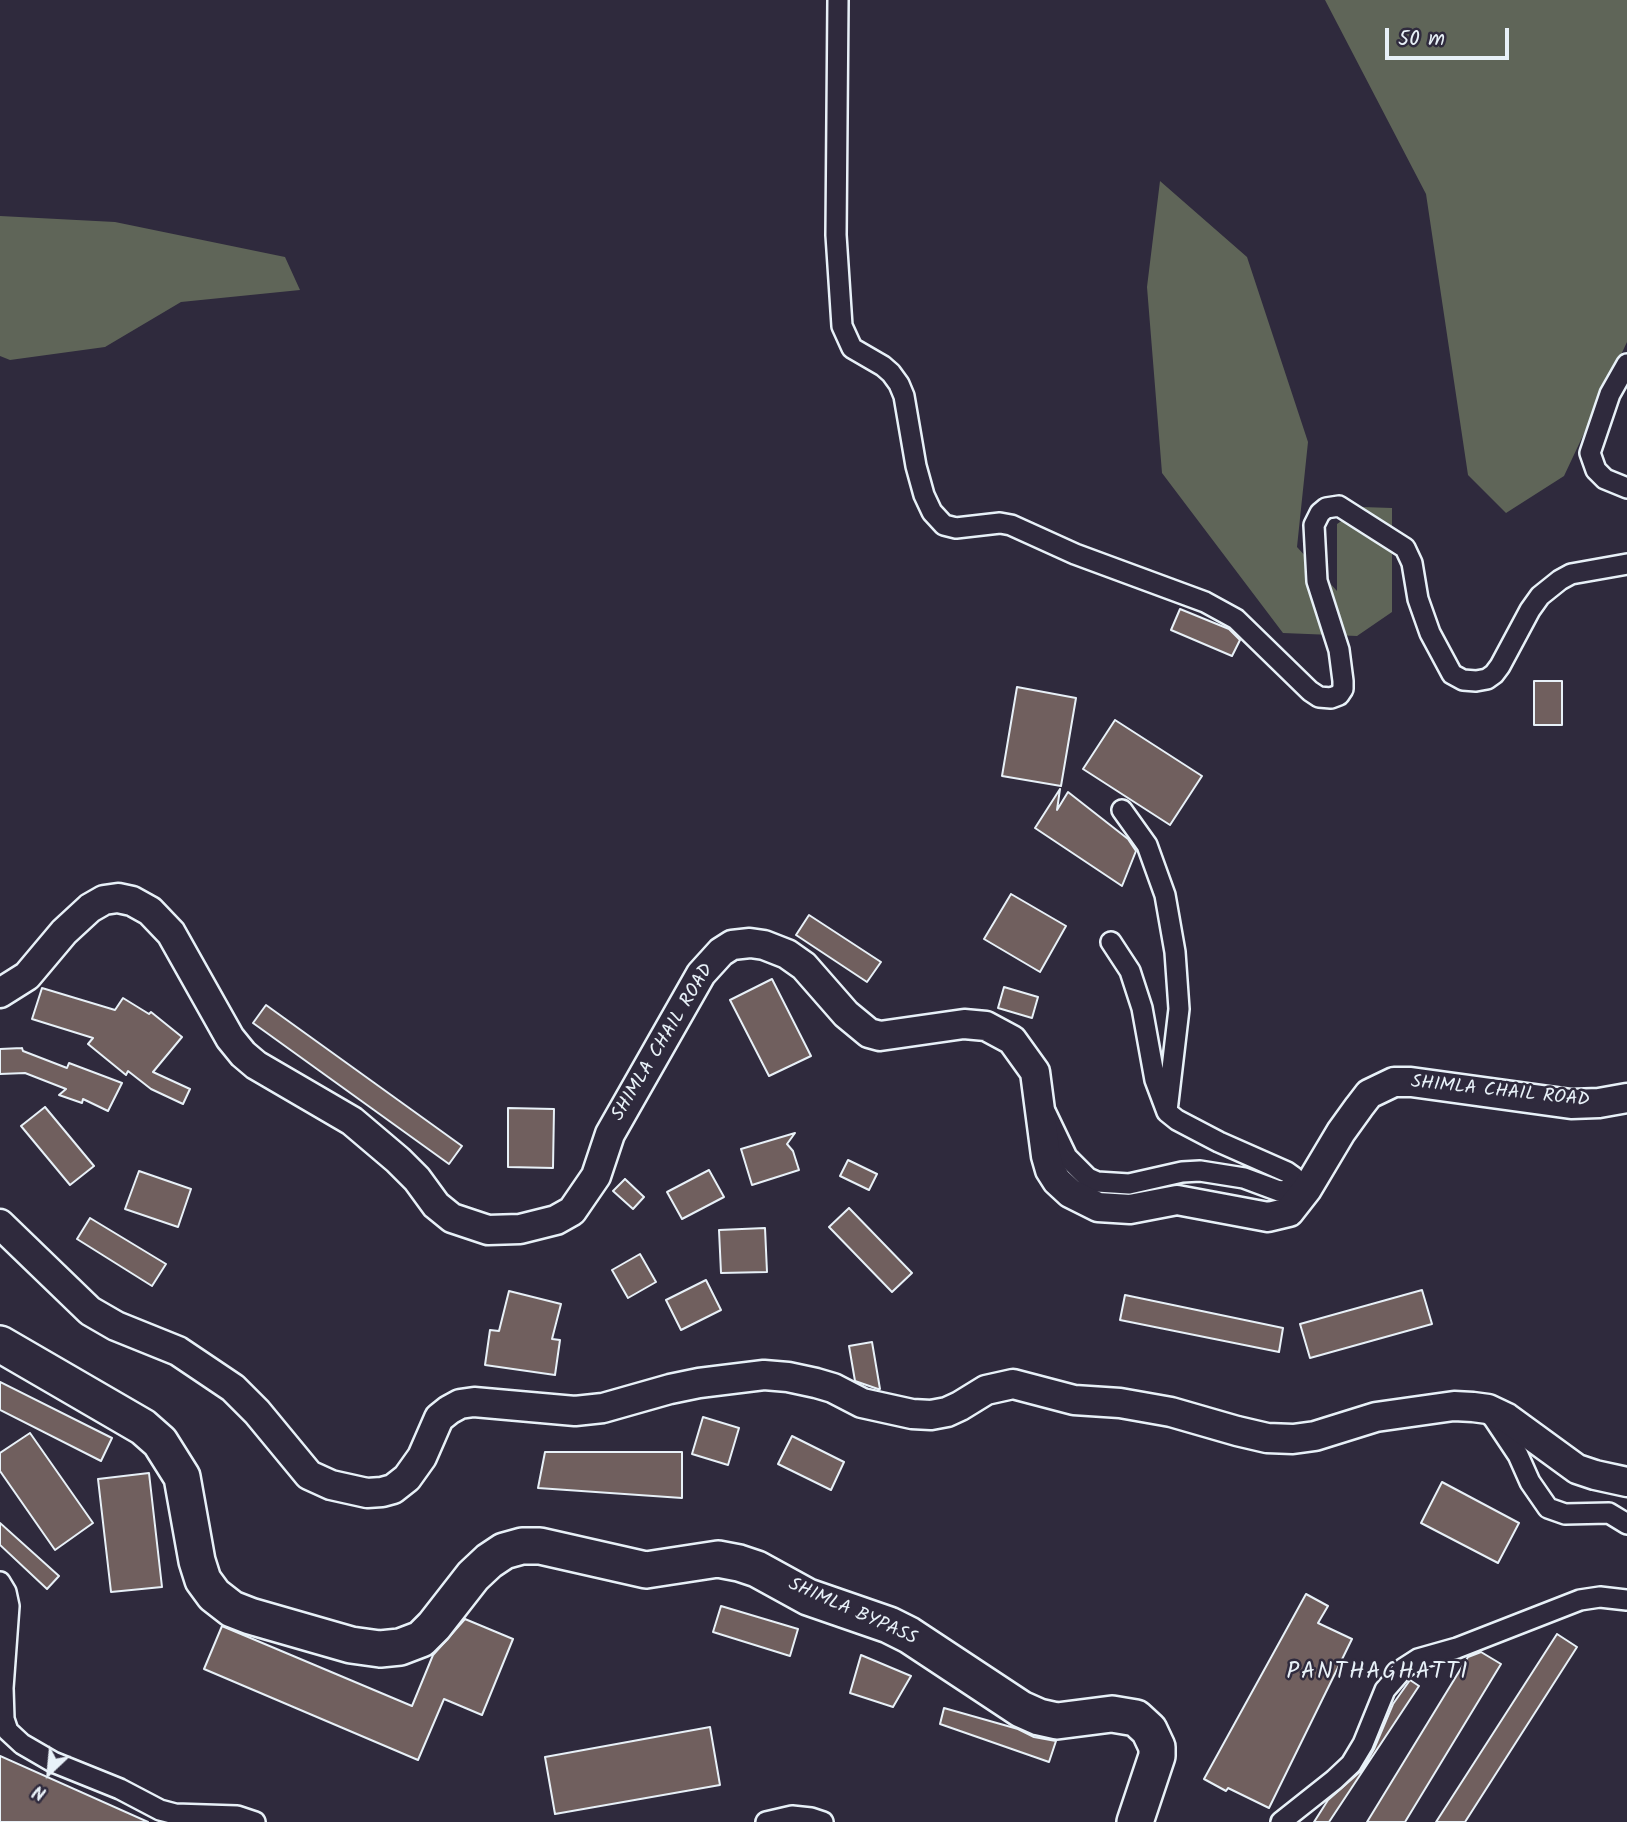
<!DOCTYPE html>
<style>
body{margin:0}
#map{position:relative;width:1627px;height:1822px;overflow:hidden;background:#2f2a3d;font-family:Kalam,sans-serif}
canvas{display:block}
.north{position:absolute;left:14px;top:1738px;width:70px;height:70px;-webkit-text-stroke:5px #2f2a3d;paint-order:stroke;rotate:206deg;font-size:19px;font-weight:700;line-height:28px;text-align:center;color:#e8f1f8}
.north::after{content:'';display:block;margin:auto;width:24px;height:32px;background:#e8f1f8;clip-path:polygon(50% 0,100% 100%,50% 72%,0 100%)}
.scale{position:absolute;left:1385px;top:28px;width:124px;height:32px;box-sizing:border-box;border:4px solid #e8f1f8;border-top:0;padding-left:9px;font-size:21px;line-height:24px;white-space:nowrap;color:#e8f1f8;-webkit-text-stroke:5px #2f2a3d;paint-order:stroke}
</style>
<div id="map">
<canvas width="1627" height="1822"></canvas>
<div class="north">N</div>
<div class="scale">50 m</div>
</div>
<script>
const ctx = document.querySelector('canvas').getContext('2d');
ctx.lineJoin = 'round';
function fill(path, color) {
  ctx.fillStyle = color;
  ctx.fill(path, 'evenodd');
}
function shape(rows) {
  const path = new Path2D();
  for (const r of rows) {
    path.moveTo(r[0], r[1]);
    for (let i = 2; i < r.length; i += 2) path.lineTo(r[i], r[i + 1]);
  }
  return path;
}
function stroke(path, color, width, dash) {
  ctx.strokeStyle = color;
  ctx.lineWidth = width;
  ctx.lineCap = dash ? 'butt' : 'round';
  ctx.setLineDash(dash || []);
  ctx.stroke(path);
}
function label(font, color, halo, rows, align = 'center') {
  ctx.font = font + ' Kalam,sans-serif';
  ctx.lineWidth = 5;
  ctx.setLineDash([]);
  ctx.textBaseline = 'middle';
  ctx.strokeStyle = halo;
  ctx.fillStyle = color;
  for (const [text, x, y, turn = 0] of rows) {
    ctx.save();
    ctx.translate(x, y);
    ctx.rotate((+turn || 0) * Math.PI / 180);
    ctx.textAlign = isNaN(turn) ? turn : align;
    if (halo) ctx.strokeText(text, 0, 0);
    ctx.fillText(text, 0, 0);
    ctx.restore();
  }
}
fill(shape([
 [1325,0,1627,0,1627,342,1564,476,1506,513,1468,475,1426,194],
 [1160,181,1247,257,1308,442,1297,547,1337,591,1337,524,1362,507,1392,508,1392,612,1357,636,1283,633,1162,473,1147,287],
 [0,216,115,222,285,257,300,290,181,302,105,347,10,360,0,356]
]), '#5f6558');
const building = shape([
 [1180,609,1229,629,1240,640,1232,656,1171,630,1180,609],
 [1534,681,1562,681,1562,725,1534,725,1534,681],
 [1017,687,1076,698,1061,786,1002,776,1017,687],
 [1115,720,1202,776,1170,825,1083,769,1115,720],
 [1060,789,1057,810,1068,792,1128,839,1136,851,1122,886,1035,828,1060,789],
 [1011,894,1066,926,1040,972,984,939,1011,894],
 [809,915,881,962,867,982,796,935,809,915],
 [772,979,811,1056,769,1076,730,1000,772,979],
 [1004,987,1038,997,1032,1018,998,1008,1004,987],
 [42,988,115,1010,123,998,149,1014,151,1012,182,1037,153,1072,190,1089,183,1104,151,1089,128,1071,126,1075,88,1044,93,1038,32,1019,42,988],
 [266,1005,462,1146,449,1164,253,1023,266,1005],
 [22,1048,23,1051,67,1068,69,1063,122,1083,108,1111,83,1099,82,1103,59,1095,66,1089,25,1073,0,1074,0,1049,22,1048],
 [45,1107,94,1166,70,1185,21,1126,45,1107],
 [508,1108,554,1109,553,1168,508,1167,508,1108],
 [795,1133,787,1144,793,1151,799,1170,752,1185,741,1149,795,1133],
 [848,1160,877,1174,869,1190,840,1176,848,1160],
 [709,1170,724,1197,682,1219,667,1192,709,1170],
 [139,1171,191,1189,178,1227,125,1209,139,1171],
 [625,1179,644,1197,633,1209,613,1191,625,1179],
 [849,1208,912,1273,892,1292,829,1227,849,1208],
 [90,1218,166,1264,152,1286,77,1239,90,1218],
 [765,1228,767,1272,721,1273,719,1230,765,1228],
 [640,1254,656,1282,628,1298,612,1270,640,1254],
 [706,1280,721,1310,681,1330,666,1300,706,1280],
 [1422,1290,1432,1324,1310,1358,1300,1324,1422,1290],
 [509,1291,561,1304,552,1339,560,1340,555,1375,485,1365,490,1330,499,1331,509,1291],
 [1125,1295,1283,1328,1279,1352,1120,1320,1125,1295],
 [872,1342,880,1389,878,1389,855,1381,849,1346,872,1342],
 [0,1382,112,1438,101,1461,0,1410,0,1382],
 [703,1417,739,1428,728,1465,692,1454,703,1417],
 [30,1433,93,1523,55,1550,0,1471,0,1453,30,1433],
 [792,1436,844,1462,831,1490,778,1464,792,1436],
 [545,1452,682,1452,682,1498,538,1488,545,1452],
 [149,1473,162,1587,111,1592,98,1479,149,1473],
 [1442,1482,1519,1523,1498,1563,1421,1523,1442,1482],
 [0,1523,59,1576,47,1589,0,1545,0,1523],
 [1306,1594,1328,1606,1318,1623,1352,1639,1269,1808,1228,1788,1226,1791,1204,1779,1306,1594],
 [721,1606,798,1629,790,1656,713,1632,721,1606],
 [465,1619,513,1639,482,1715,444,1699,418,1760,204,1669,222,1626,412,1706,433,1655,465,1619],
 [1557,1634,1577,1647,1465,1822,1436,1822,1557,1634],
 [1481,1652,1501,1664,1405,1822,1367,1822,1468,1657,1481,1652],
 [861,1655,911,1676,893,1707,850,1693,861,1655],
 [1410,1680,1419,1686,1329,1822,1314,1822,1328,1800,1362,1770,1374,1749,1393,1704,1410,1680],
 [944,1708,1018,1729,1034,1737,1056,1741,1049,1762,940,1724,944,1708],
 [710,1727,720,1785,555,1814,545,1757,710,1727],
 [0,1756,148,1822,0,1822,0,1756]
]);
fill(building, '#705f5e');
stroke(building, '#e8f1f8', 2);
const street = shape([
 [838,0,836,235,842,326,852,348,883,366,891,373,899,384,904,396,916,466,924,495,932,512,944,525,956,528,1000,523,1011,525,1075,554,1205,602,1236,619,1310,691,1319,697,1331,698,1339,695,1343,689,1343,681,1339,650,1317,581,1314,525,1320,513,1326,508,1339,506,1405,548,1412,563,1418,599,1430,633,1452,674,1463,680,1476,681,1487,679,1494,674,1500,666,1530,610,1540,596,1560,580,1571,574,1627,564],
 [1627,364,1610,394,1590,453,1596,470,1605,479,1627,488],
 [1122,810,1147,845,1165,895,1175,952,1179,1009,1167,1111],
 [1046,1113,1067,1157,1088,1178,1097,1182,1129,1184,1182,1172,1200,1171,1244,1178,1279,1191,1289,1190,1295,1183,1294,1177,1287,1172,1219,1142,1177,1120,1167,1112,1155,1080,1142,1008,1130,971,1111,942],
 [1488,1410,1518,1455,1530,1482,1548,1508,1565,1514,1609,1513,1627,1524],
 [0,1582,6,1592,9,1606,3,1688,4,1719,8,1731,22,1744,53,1762,120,1789,160,1810,175,1814,237,1816,255,1822],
 [766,1822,792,1816,811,1818,823,1822],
 [1281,1822,1334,1780,1351,1764,1363,1744,1385,1690,1404,1668,1418,1659,1457,1648,1580,1600,1600,1597,1627,1600]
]);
const secondary = shape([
 [0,993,27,976,64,932,90,908,104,900,118,898,132,901,150,911,171,933,230,1038,243,1054,256,1065,352,1121,398,1160,417,1179,436,1205,452,1218,488,1230,520,1229,556,1220,572,1211,596,1176,610,1134,701,974,721,952,732,945,750,943,764,945,787,954,804,966,846,1014,869,1033,880,1036,964,1024,986,1026,1012,1040,1035,1072,1046,1156,1050,1170,1057,1181,1070,1193,1098,1207,1130,1209,1177,1200,1268,1217,1289,1212,1307,1189,1341,1132,1359,1107,1369,1094,1394,1082,1411,1082,1571,1104,1599,1103,1627,1098],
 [0,1224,90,1311,116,1326,178,1351,233,1388,257,1412,309,1475,331,1485,367,1493,382,1492,393,1489,407,1478,422,1457,439,1418,449,1410,460,1404,474,1402,575,1411,603,1408,670,1389,699,1383,764,1375,788,1377,816,1383,833,1388,862,1403,912,1414,931,1415,947,1412,960,1406,986,1390,1013,1384,1074,1400,1120,1403,1171,1412,1237,1431,1267,1438,1293,1439,1315,1436,1376,1417,1454,1406,1473,1407,1488,1409,1507,1418,1577,1469,1595,1475,1627,1482]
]);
const highway = shape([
 [0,1344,143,1427,160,1442,182,1477,197,1561,203,1580,214,1595,232,1609,250,1616,351,1645,380,1649,400,1647,421,1639,434,1626,473,1576,489,1561,504,1551,522,1546,540,1546,646,1570,718,1559,739,1563,757,1569,808,1597,889,1625,909,1635,1021,1709,1039,1717,1057,1721,1112,1714,1136,1718,1149,1730,1157,1747,1157,1756,1135,1822]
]);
stroke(street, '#e8f1f8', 24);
stroke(secondary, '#e8f1f8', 33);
stroke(highway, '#e8f1f8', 40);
stroke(street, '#2f2a3d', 19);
stroke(secondary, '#2f2a3d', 28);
stroke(highway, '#2f2a3d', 35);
label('19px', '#e8f1f8', '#2f2a3d', [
 ["SHIMLA CHAIL ROAD",664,1043,-59],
 ["SHIMLA CHAIL ROAD",1500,1093,6],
 ["SHIMLA BYPASS",852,1613,24]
]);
ctx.letterSpacing = '2px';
label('23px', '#e8f1f8', '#2f2a3d', [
 ["PANTHAGHATTI",1378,1674]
]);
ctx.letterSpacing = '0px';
</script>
